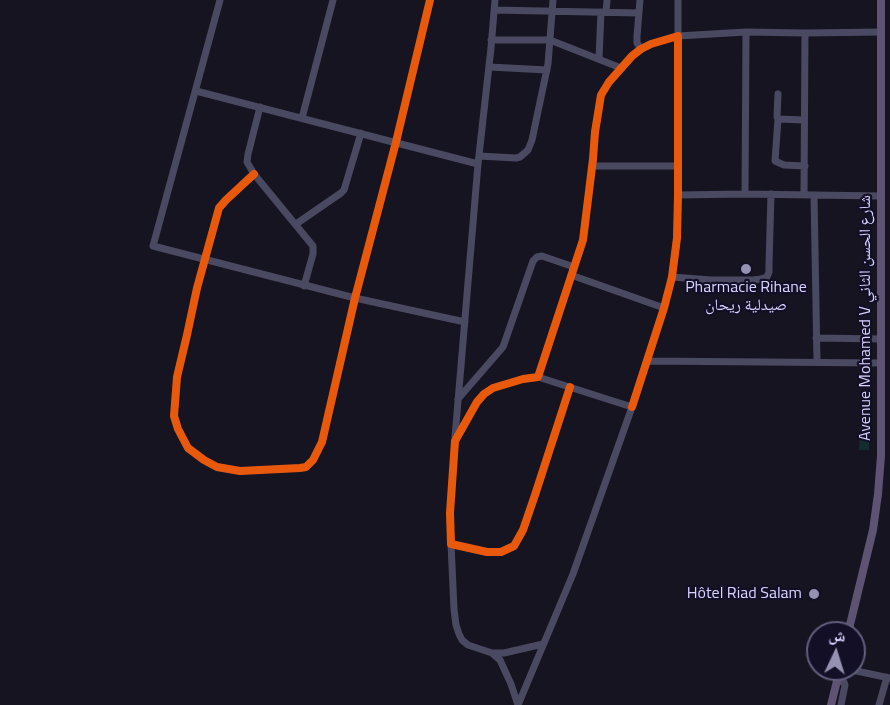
<!DOCTYPE html>
<meta charset="utf-8">
<style>
body{margin:0}
#map{position:relative;width:890px;height:705px;overflow:hidden;background:#161421;font-family:"Titillium Web","Noto Naskh Arabic",sans-serif}
canvas{display:block}
.north{position:absolute;left:806px;top:621px;width:60px;height:60px;box-sizing:border-box;background:#130f26;border:2px solid #625e7d;border-radius:50%;rotate:4deg;font-size:16px;font-weight:700;line-height:24px;text-align:center;color:#d9d4ff}
.north::after{content:'';display:block;margin:auto;width:21px;height:27px;background:#9591b1;clip-path:polygon(50% 0,100% 100%,50% 72%,0 100%)}
</style>
<div id="map">
<canvas width="890" height="705"></canvas>
<div class="north">ش</div>
</div>
<script>
const ctx = document.querySelector('canvas').getContext('2d');
ctx.lineJoin = 'round';
function fill(path, color) {
  ctx.fillStyle = color;
  ctx.fill(path, 'evenodd');
}
function shape(rows) {
  const path = new Path2D();
  for (const r of rows) {
    path.moveTo(r[0], r[1]);
    for (let i = 2; i < r.length; i += 2) path.lineTo(r[i], r[i + 1]);
  }
  return path;
}
function stroke(path, color, width, dash) {
  ctx.strokeStyle = color;
  ctx.lineWidth = width;
  ctx.lineCap = dash ? 'butt' : 'round';
  ctx.setLineDash(dash || []);
  ctx.stroke(path);
}
function label(font, color, halo, rows, align = 'center') {
  ctx.font = font + ' "Titillium Web","Noto Naskh Arabic",sans-serif';
  ctx.lineWidth = 4.5;
  ctx.setLineDash([]);
  ctx.textBaseline = 'middle';
  ctx.strokeStyle = halo;
  ctx.fillStyle = color;
  for (const [text, x, y, turn = 0] of rows) {
    ctx.save();
    ctx.translate(x, y);
    ctx.rotate((+turn || 0) * Math.PI / 180);
    ctx.textAlign = isNaN(turn) ? turn : align;
    if (halo) ctx.strokeText(text, 0, 0);
    ctx.fillText(text, 0, 0);
    ctx.restore();
  }
}
fill(shape([
 [861,405,870,405,869,450,859,450]
]), '#132c2d');
stroke(shape([
 [220,0,153,246,355,298,465,322],
 [640,0,637,36,637,43,641,49],
 [678,0,678,36,746,32,805,33,881,32],
 [494,10,639,13],
 [606,12,607,0],
 [491,40,550,40,621,68],
 [599,59,601,12],
 [489,67,547,70],
 [196,91,478,164],
 [778,94,777,117,778,119,804,120],
 [260,107,248,154,247,162,254,174,313,246,313,254,304,286],
 [302,118,333,0],
 [778,119,775,161,784,165,805,166],
 [479,156,516,158,520,157,528,150,532,140,548,64,553,0],
 [592,166,678,166],
 [254,174,226,200,219,208,197,288,187,335,177,377,174,416,178,429,188,448,204,460,217,467,240,471,300,468,306,467,313,460,322,442,355,298,396,142,430,0],
 [745,194,746,32],
 [678,195,745,194,881,196],
 [804,195,805,33],
 [814,195,817,361],
 [296,224,341,193,344,190,361,133],
 [571,275,664,308],
 [672,277,711,280,753,280,761,279,767,277,769,272,769,265,771,194],
 [816,338,881,339],
 [647,361,881,363],
 [570,387,535,495,523,530,514,546,501,552,487,552,451,544,450,513,455,441,477,402,484,394,493,388,523,379,538,377,583,240,593,159,595,132,601,95,609,82,632,56,641,49,651,44,678,36,678,195,677,238,672,277,664,308,632,407],
 [458,399,503,347,533,261,537,257,542,256,574,267],
 [455,437,478,164,491,48,495,0],
 [451,544,454,609,456,625,459,634,462,640,468,645,492,653,500,660,511,684,518,705],
 [492,653,504,653,543,644],
 [847,669,890,678],
 [837,681,844,682,845,685,841,705],
 [518,705,573,574,632,407,538,377],
 [879,705,887,677]
]), '#4a4962', 7);
stroke(shape([
 [848,633,873,530,878,494,881,456,881,0],
 [831,705,840,669]
]), '#5e5373', 8);
stroke(shape([
 [254,174,226,200,219,208,197,288,187,335,177,377,174,416,178,429,188,448,204,460,217,467,240,471,300,468,306,467,313,460,322,442,355,298,396,142,430,0],
 [570,387,535,495,523,530,514,546,501,552,487,552,451,544,450,513,455,441,477,402,484,394,493,388,523,379,538,377,583,240,593,159,595,132,601,95,609,82,632,56,641,49,651,44,678,36,678,195,677,238,672,277,664,308,632,407]
]), '#e8590c', 8);
for (const [x, y, r, color] of [
 [746,269,6,"#9591b1"],
 [814,594,6,"#9591b1"]
]) {
  const dot = new Path2D();
  dot.arc(x, y, r, 0, 2 * Math.PI);
  ctx.fillStyle = color;
  ctx.fill(dot);
  stroke(dot, '#130f26', 2);
}
label('16px', '#d9d4ff', '#130f26', [
 ["Pharmacie Rihane",746,288],
 ["صيدلية ريحان",746,306],
 ["Hôtel Riad Salam",802,594,"right"]
]);
label('16px', '#d9d4ff', '#130f26', [
 ["Avenue Mohamed V شارع الحسن الثاني",866,318,-90]
]);
</script>
